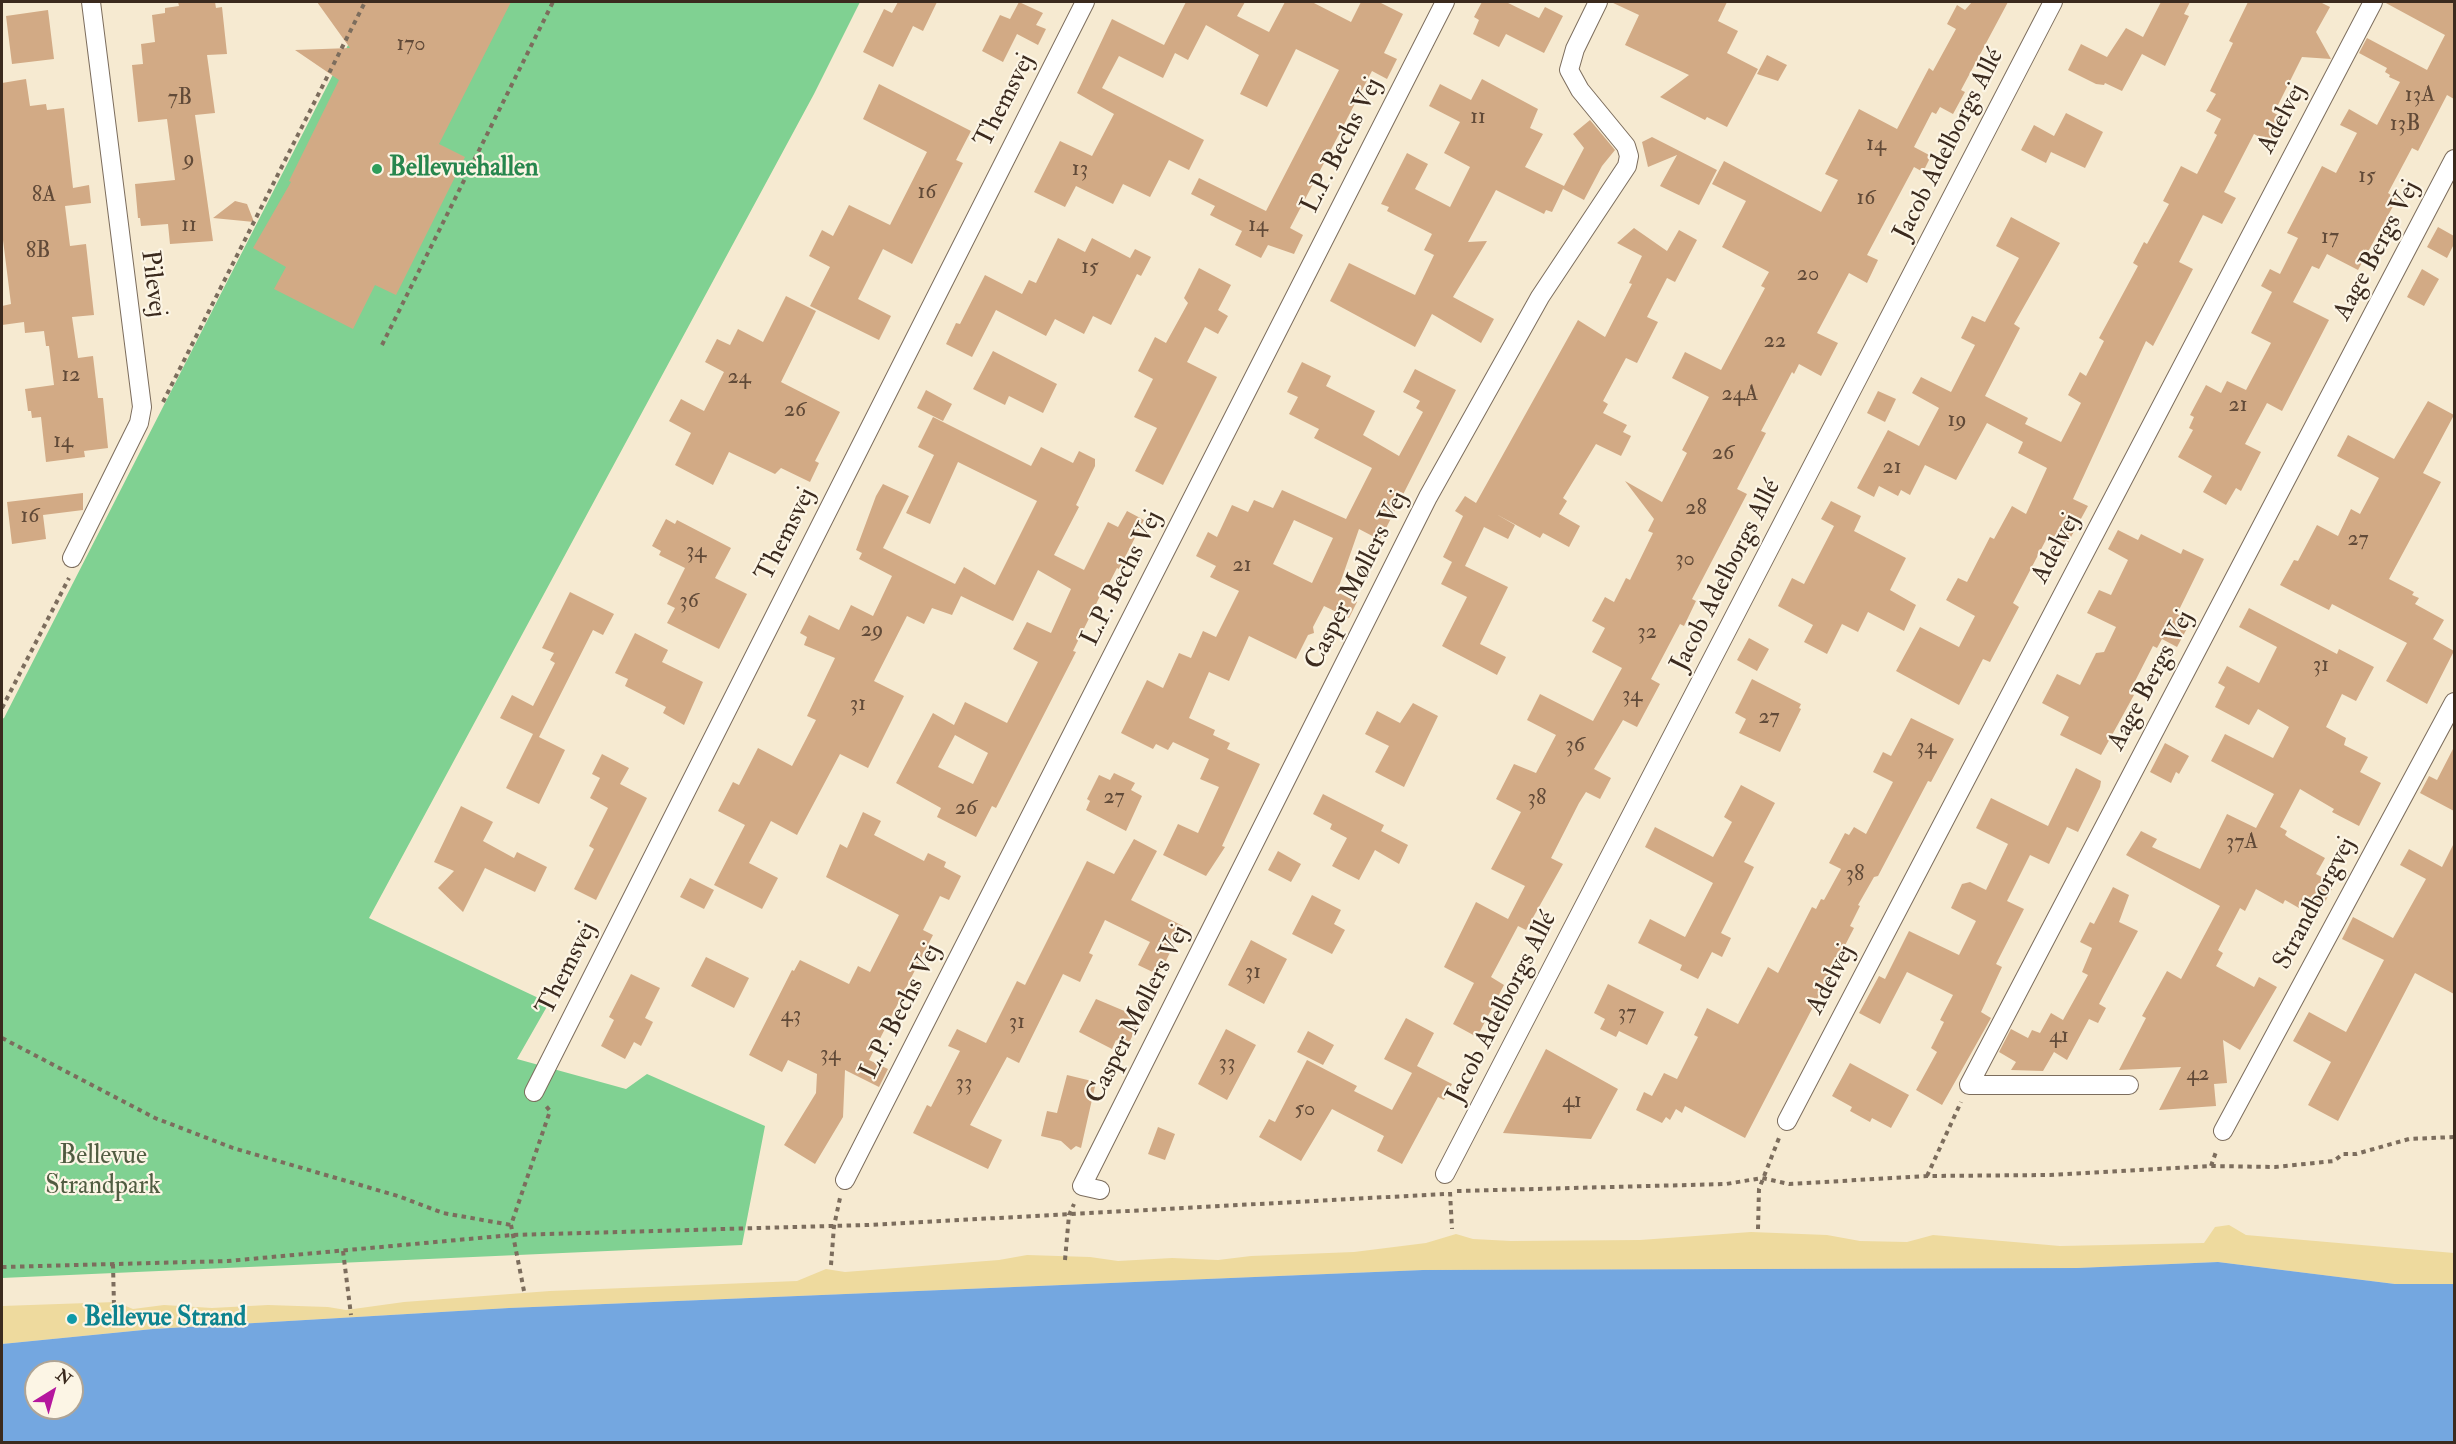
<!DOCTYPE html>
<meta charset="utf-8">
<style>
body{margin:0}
#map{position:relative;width:2456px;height:1444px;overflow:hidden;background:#f6ead1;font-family:"IM FELL Double Pica",serif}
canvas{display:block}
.frame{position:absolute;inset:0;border:3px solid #3b2a1e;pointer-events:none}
.north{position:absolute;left:24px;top:1360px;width:60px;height:60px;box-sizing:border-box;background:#fcf5e5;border:2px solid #afa495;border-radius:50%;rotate:37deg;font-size:16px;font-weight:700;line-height:24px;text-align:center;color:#3b2a1e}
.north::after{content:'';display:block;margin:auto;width:21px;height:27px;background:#b5179e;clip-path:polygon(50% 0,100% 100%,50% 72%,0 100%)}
</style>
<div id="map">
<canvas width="2456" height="1444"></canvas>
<div class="frame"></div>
<div class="north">N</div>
</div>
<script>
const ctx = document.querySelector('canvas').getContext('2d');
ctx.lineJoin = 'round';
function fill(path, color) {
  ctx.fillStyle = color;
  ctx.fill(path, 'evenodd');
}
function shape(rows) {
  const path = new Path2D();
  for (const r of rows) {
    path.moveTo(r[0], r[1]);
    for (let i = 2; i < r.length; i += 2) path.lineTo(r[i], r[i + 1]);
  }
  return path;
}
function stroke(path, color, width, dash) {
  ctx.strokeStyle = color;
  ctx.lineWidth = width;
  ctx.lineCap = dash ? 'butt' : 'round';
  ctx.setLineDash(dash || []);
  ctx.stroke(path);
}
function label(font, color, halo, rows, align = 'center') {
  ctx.font = font + ' "IM FELL Double Pica",serif';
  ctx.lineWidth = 4.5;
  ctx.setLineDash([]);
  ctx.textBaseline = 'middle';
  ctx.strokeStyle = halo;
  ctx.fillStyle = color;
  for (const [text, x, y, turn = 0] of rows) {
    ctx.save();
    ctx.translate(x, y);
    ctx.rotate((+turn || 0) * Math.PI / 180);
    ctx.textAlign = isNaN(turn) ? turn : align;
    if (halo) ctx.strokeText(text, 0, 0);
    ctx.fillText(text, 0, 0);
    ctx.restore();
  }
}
fill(shape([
 [370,2,860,2,814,94,369,918,549,1003,517,1059,626,1089,647,1074,765,1126,742,1245,2,1278,2,719,4,718]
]), '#80d192');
fill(shape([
 [2229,1225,2246,1235,2454,1253,2454,1284,2395,1284,2218,1262,2077,1268,1423,1270,509,1308,153,1329,2,1344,2,1306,116,1302,133,1309,164,1305,212,1308,268,1305,328,1307,346,1310,404,1302,550,1291,797,1281,826,1269,845,1272,999,1260,1027,1255,1090,1257,1118,1261,1172,1258,1218,1260,1251,1256,1354,1252,1426,1243,1456,1234,1473,1239,1511,1241,1640,1240,1751,1232,1827,1235,1860,1241,1907,1242,1933,1235,2060,1246,2204,1243,2215,1227]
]), '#eeda9e');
fill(shape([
 [2218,1262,2395,1284,2454,1284,2454,1442,2,1442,2,1344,153,1329,509,1308,1423,1270,2077,1268],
 [36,1372,72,1372,72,1408,36,1408]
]), '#74a7e0');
fill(shape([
 [178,2,215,2,216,8,222,7,227,54,207,55,215,113,195,115,213,241,170,244,168,224,141,226,140,218,138,218,135,184,175,180,167,119,138,122,132,65,143,64,141,44,155,42,152,15,165,13,165,8,179,6],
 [317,2,511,2,439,144,465,157,396,295,375,285,353,329,274,289,286,267,253,248,291,182,289,181,339,80,295,50,350,48],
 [898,2,937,2,923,31,913,26,893,67,863,52,884,9,892,13],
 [1019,2,1043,13,1036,25,1046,29,1038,45,1017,34,1003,62,982,51,1000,15,1010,19],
 [1186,2,1245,2,1237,16,1269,32,1285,2,1312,2,1351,22,1361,2,1379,2,1403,14,1384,53,1397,59,1387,79,1372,71,1290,228,1303,235,1294,254,1268,245,1261,258,1235,245,1242,231,1210,215,1215,206,1191,194,1199,178,1266,211,1339,70,1296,49,1267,107,1240,94,1259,55,1206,25,1188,60,1175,53,1163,78,1119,56,1102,88,1204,140,1189,170,1169,160,1150,197,1123,184,1113,204,1076,186,1065,207,1034,192,1060,141,1092,156,1114,114,1077,93,1112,19,1164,45],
 [1482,2,1506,2,1539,18,1545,7,1563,16,1544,53,1506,34,1499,47,1473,34,1479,20,1474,17],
 [1611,2,1727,2,1718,21,1738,31,1727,53,1758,69,1727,127,1707,117,1705,120,1660,97,1689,75,1625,45,1639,15],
 [1972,2,2008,2,1961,90,1965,92,1953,114,1940,107,1936,114,1932,112,1914,147,1931,156,1923,172,1914,167,1867,255,1878,260,1867,283,1849,273,1817,333,1838,343,1821,376,1799,364,1794,374,1792,372,1761,431,1766,433,1737,489,1747,494,1692,599,1696,601,1684,626,1680,624,1651,679,1660,684,1637,727,1623,720,1594,769,1611,778,1600,799,1586,792,1579,803,1551,858,1563,864,1526,930,1518,926,1491,977,1504,985,1477,1037,1453,1024,1474,983,1444,967,1476,902,1508,919,1525,886,1491,869,1521,812,1496,799,1514,764,1536,773,1556,735,1527,720,1540,694,1593,721,1622,668,1592,652,1605,628,1592,621,1605,597,1614,602,1626,578,1630,580,1653,533,1648,531,1654,519,1625,481,1662,502,1687,453,1682,450,1709,397,1672,378,1685,352,1721,370,1765,288,1761,286,1769,272,1722,247,1746,201,1712,184,1724,161,1821,212,1838,180,1825,174,1859,109,1897,129,1929,68,1933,71,1956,29,1947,24,1957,5,1965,10],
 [2161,2,2190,2,2184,14,2189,16,2165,66,2142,54,2122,91,2105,83,2104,85,2096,84,2068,70,2081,44,2107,57,2126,28,2143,37],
 [2248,2,2320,2,2330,7,2316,32,2331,59,2302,57,2274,113,2284,118,2271,143,2254,134,2224,192,2236,198,2222,224,2203,215,2179,262,2193,269,2153,346,2146,341,2073,499,2088,506,2066,546,2048,536,2013,603,2019,607,1990,662,1983,659,1959,705,1896,671,1920,627,1959,647,1975,616,1946,600,1958,578,1967,582,1990,537,1994,539,2012,506,2026,514,2047,468,2018,453,2023,442,1987,423,1956,480,1925,465,1910,495,1901,490,1898,496,1879,486,1874,497,1857,488,1888,430,1919,446,1939,408,1912,393,1921,377,1951,392,1975,345,1961,338,1972,316,1985,322,2019,258,1996,246,2011,217,2060,243,2014,324,2020,328,1985,396,2028,418,2025,424,2061,442,2081,403,2068,395,2080,372,2086,376,2104,341,2099,338,2138,266,2133,263,2144,242,2147,244,2169,204,2163,201,2181,166,2197,174,2217,135,2214,133,2221,119,2206,111,2216,94,2210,91,2233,43,2229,41],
 [2384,2,2454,2,2454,99,2447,95,2418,151,2412,148,2388,193,2397,199,2358,270,2327,254,2319,269,2312,266,2293,302,2329,320,2282,411,2267,403,2245,444,2261,452,2241,491,2236,488,2226,505,2203,492,2212,476,2178,457,2193,430,2189,428,2194,417,2190,415,2206,385,2221,393,2227,381,2246,390,2271,343,2251,333,2272,292,2261,286,2270,269,2280,274,2298,238,2287,233,2322,166,2336,173,2357,133,2340,125,2349,109,2377,125,2400,82,2389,77,2390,75,2385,72,2387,68,2359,53,2367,38,2427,70,2445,35],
 [48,10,54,59,12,64,6,16],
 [1767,55,1787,65,1778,81,1757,74],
 [26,79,30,106,46,104,47,110,64,108,73,188,89,185,91,203,65,206,70,246,86,244,94,315,72,317,78,358,93,356,98,398,103,398,108,448,84,451,85,457,46,462,41,417,32,418,31,411,28,411,25,389,54,385,49,346,46,346,44,331,25,333,24,322,2,325,2,306,11,304,2,232,2,83],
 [1482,79,1538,109,1530,128,1543,134,1525,167,1564,186,1584,148,1573,134,1590,120,1615,150,1602,166,1584,200,1563,189,1552,212,1546,210,1544,214,1496,190,1468,242,1487,241,1453,297,1494,319,1481,343,1432,314,1415,347,1330,301,1349,263,1415,295,1434,255,1424,250,1432,234,1387,211,1389,207,1381,204,1407,153,1428,164,1415,189,1450,207,1470,167,1444,153,1460,122,1429,106,1440,84,1471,100],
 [879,84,971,131,956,160,963,163,912,264,883,249,858,299,891,316,879,340,810,306,830,267,809,256,822,230,833,236,849,205,890,225,927,152,863,119],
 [2066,113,2103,132,2085,168,2051,152,2046,163,2021,150,2034,125,2054,136],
 [1652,137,1717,170,1699,205,1660,186,1677,155,1648,167,1642,142],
 [235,201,247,204,254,222,213,218],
 [2438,227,2454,236,2454,244,2447,258,2427,247],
 [1634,228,1667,251,1679,230,1697,240,1675,282,1667,278,1647,317,1658,322,1637,363,1626,358,1603,401,1608,404,1603,413,1627,425,1623,432,1631,436,1621,456,1596,444,1563,498,1567,501,1559,514,1580,526,1569,547,1543,533,1540,538,1496,514,1515,525,1508,539,1484,527,1465,566,1508,587,1480,644,1506,657,1497,675,1442,646,1467,597,1441,584,1452,562,1443,557,1463,516,1455,511,1465,496,1476,503,1578,320,1605,337,1632,284,1629,283,1642,256,1617,243],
 [1058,238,1085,252,1092,238,1130,258,1135,249,1151,257,1141,276,1137,274,1111,325,1093,316,1084,334,1055,319,1046,336,996,310,972,357,946,344,956,323,960,324,985,275,1022,294,1029,280,1036,283],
 [1199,268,1231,285,1218,310,1228,316,1218,334,1205,327,1187,362,1217,377,1163,485,1135,471,1157,428,1134,417,1153,379,1138,371,1155,337,1166,343,1188,303,1184,298],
 [2422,269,2439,279,2424,306,2407,297],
 [786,296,816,311,781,382,840,412,815,461,819,463,810,482,781,468,775,474,729,452,713,485,675,465,691,433,669,421,681,399,704,411,724,372,705,362,717,339,730,345,738,329,763,342],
 [993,351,1057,384,1043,413,1009,396,1005,405,973,389],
 [1302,362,1331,376,1326,386,1375,411,1363,435,1399,456,1423,412,1416,408,1420,401,1403,392,1415,369,1456,390,1380,540,1359,529,1337,592,1357,602,1349,618,1324,606,1313,627,1314,633,1308,635,1296,659,1249,636,1229,681,1209,672,1189,718,1215,730,1213,735,1230,743,1227,749,1260,764,1222,846,1225,847,1206,876,1163,855,1178,824,1198,833,1219,787,1200,779,1209,759,1173,742,1168,750,1156,744,1153,749,1121,733,1147,680,1163,688,1179,653,1191,658,1203,631,1216,637,1239,591,1210,577,1216,566,1196,556,1208,532,1217,537,1232,505,1248,512,1254,500,1273,508,1282,490,1346,519,1372,468,1314,438,1319,429,1289,414,1298,397,1287,392],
 [1294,520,1333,538,1312,583,1273,564],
 [926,390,952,404,943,421,917,408],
 [1878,391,1896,399,1885,422,1867,413],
 [2428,401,2454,415,2423,473,2441,482,2389,579,2414,592,2412,595,2419,598,2415,604,2444,620,2433,639,2454,651,2427,704,2386,681,2407,643,2332,604,2329,610,2280,585,2294,560,2298,561,2317,525,2338,536,2351,509,2360,514,2379,478,2337,456,2348,435,2394,459],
 [933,417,1031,466,1041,447,1073,463,1079,451,1095,459,1095,466,1076,505,1079,507,1054,555,1084,570,1108,522,1118,527,1127,511,1144,520,1119,569,1117,568,1103,595,1101,594,1073,651,1076,652,996,808,992,806,976,837,937,817,941,808,896,783,933,713,954,725,965,702,1007,723,1038,662,1013,649,1027,622,1051,633,1071,589,1038,570,1013,621,961,596,952,615,932,608,924,624,907,616,874,681,904,696,868,768,840,754,797,835,771,821,749,863,778,878,762,909,714,885,745,825,718,811,733,782,739,785,758,748,792,766,816,720,807,716,835,658,804,645,807,637,800,633,809,615,839,630,851,605,873,616,892,576,859,559,862,553,856,550,876,496,883,484,909,496,883,548,955,584,964,567,995,585,1037,501,958,462,930,524,906,513,934,455,918,447],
 [955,735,988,753,973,784,938,767],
 [83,493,83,510,43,515,46,539,12,544,7,502],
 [1831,501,1861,516,1854,531,1906,558,1890,590,1916,605,1904,631,1868,612,1858,632,1842,624,1827,654,1804,642,1813,625,1778,606,1792,578,1804,584,1834,526,1821,519],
 [666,519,675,524,677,520,731,548,715,578,747,594,719,649,667,623,675,608,667,604,685,568,659,555,661,551,652,546],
 [2118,530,2138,540,2141,534,2181,554,2183,549,2204,559,2177,614,2191,621,2177,647,2162,639,2157,648,2153,646,2129,693,2134,695,2101,755,2060,735,2069,717,2042,703,2057,674,2080,685,2096,653,2104,652,2116,627,2087,613,2099,590,2111,595,2128,560,2108,549],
 [570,592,614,614,603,635,593,630,539,737,565,750,539,804,506,788,533,734,500,718,512,695,533,706,555,663,550,660,554,653,542,648],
 [2249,608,2337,654,2339,649,2374,667,2356,701,2342,694,2326,727,2346,738,2344,745,2368,757,2360,772,2381,783,2359,826,2332,812,2334,809,2300,789,2280,827,2287,831,2285,835,2289,838,2325,858,2316,874,2331,882,2328,887,2332,889,2319,913,2302,903,2299,908,2285,900,2283,904,2256,889,2245,911,2240,908,2218,950,2223,953,2216,966,2254,987,2259,977,2277,987,2240,1050,2223,1040,2227,1083,2214,1084,2216,1106,2159,1110,2181,1067,2119,1070,2146,1018,2142,1016,2167,971,2181,979,2220,906,2126,855,2141,831,2157,839,2152,847,2200,869,2227,814,2256,828,2274,794,2211,761,2225,734,2273,758,2289,727,2258,709,2249,725,2215,707,2225,687,2218,683,2227,666,2259,683,2277,647,2239,627],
 [635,633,668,650,662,662,703,682,684,725,663,713,666,707,625,686,628,679,615,673],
 [1749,638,1769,649,1757,671,1737,660],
 [1752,679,1801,704,1799,708,1801,709,1780,752,1739,733,1746,719,1735,713],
 [1413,703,1438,716,1404,787,1375,772,1389,746,1365,734,1377,711,1400,723],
 [1911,718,1954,739,1931,782,1928,781,1878,876,1874,877,1858,905,1860,906,1850,926,1854,928,1745,1138,1685,1106,1682,1113,1676,1109,1670,1120,1666,1117,1662,1123,1636,1110,1644,1092,1652,1096,1664,1073,1677,1079,1698,1037,1694,1035,1707,1008,1738,1024,1768,967,1778,973,1812,907,1816,909,1821,899,1824,900,1841,869,1829,863,1845,833,1849,835,1854,827,1866,834,1893,782,1873,772,1883,752,1891,756],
 [2165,743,2189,756,2179,774,2176,772,2171,783,2150,772],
 [2454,747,2454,811,2420,793,2429,776,2437,780],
 [602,754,629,768,620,784,647,798,596,900,574,889,594,849,589,846,608,808,590,798,600,778,592,774],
 [2076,768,2101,781,2100,787,2078,832,2067,827,2049,864,2030,855,2007,901,2024,909,1996,964,2002,967,1981,1012,1991,1018,1942,1105,1916,1090,1937,1052,1931,1048,1944,1022,1940,1020,1953,995,1907,972,1880,1024,1859,1013,1879,976,1885,979,1909,931,1959,955,1976,921,1951,908,1962,884,1970,882,1986,890,2008,844,1976,828,1991,798,2048,826],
 [1114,773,1135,783,1131,790,1142,796,1126,831,1086,810,1090,801,1087,799,1099,775,1110,780],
 [1741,785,1775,803,1744,862,1754,867,1721,933,1731,938,1722,957,1712,952,1698,979,1680,970,1682,965,1638,943,1650,919,1685,937,1713,883,1645,847,1655,827,1713,857,1732,822,1724,817],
 [1323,794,1384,825,1381,831,1408,845,1399,864,1375,850,1359,880,1332,866,1347,838,1330,829,1332,824,1313,814],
 [461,806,493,822,483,841,514,858,517,852,547,867,535,892,485,868,463,912,438,888,454,871,434,862],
 [863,812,881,821,874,835,924,861,928,853,946,862,944,867,961,876,949,900,940,896,923,930,933,935,869,1060,888,1069,879,1087,845,1070,843,1117,815,1164,784,1145,816,1093,817,1074,788,1060,782,1072,749,1055,792,970,794,971,800,960,849,984,858,966,870,972,899,915,826,877,840,844,847,848],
 [1134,839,1157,851,1131,900,1183,926,1159,975,1138,965,1150,942,1105,920,1089,953,1093,955,1080,982,1063,974,1019,1063,1007,1057,970,1125,1002,1140,988,1169,913,1133,927,1105,931,1107,960,1051,948,1046,957,1029,986,1043,1017,981,1025,985,1087,861,1114,874],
 [2454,843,2454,994,2415,973,2338,1121,2308,1105,2331,1062,2293,1041,2309,1012,2346,1032,2384,960,2342,939,2353,917,2393,938,2426,879,2400,865,2409,849,2442,867],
 [1278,851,1301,864,1291,882,1268,870],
 [690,878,714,890,704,909,680,897],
 [2113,887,2129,895,2119,922,2138,931,2099,1004,2106,1008,2098,1023,2089,1019,2067,1060,2054,1052,2043,1071,2011,1070,2016,1062,1999,1052,2011,1029,2028,1038,2032,1030,2040,1033,2051,1013,2063,1020,2088,975,2082,972,2092,948,2080,942,2090,922,2094,924],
 [1312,895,1341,910,1334,924,1345,930,1332,954,1292,934],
 [1251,940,1287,959,1264,1004,1228,985],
 [706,957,749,978,734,1008,691,986],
 [631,974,660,988,645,1018,653,1022,641,1046,634,1042,625,1059,601,1046,614,1020,609,1017],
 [1608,984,1664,1012,1647,1045,1619,1031,1616,1037,1600,1029,1605,1019,1594,1013],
 [1096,999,1141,1018,1127,1047,1116,1040,1112,1049,1079,1032],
 [1406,1018,1434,1033,1417,1066,1452,1084,1444,1100,1438,1097,1402,1164,1377,1151,1384,1136,1332,1109,1301,1161,1259,1137,1269,1119,1275,1122,1307,1060,1357,1086,1354,1091,1392,1110,1412,1073,1384,1059],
 [1226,1029,1256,1045,1227,1100,1198,1084],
 [1308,1031,1334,1045,1323,1065,1297,1052],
 [1546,1049,1618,1089,1591,1139,1503,1133],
 [1850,1063,1909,1095,1891,1128,1872,1118,1870,1122,1850,1111,1852,1107,1832,1096],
 [1067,1075,1096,1082,1081,1148,1076,1146,1071,1150,1061,1141,1041,1136,1047,1111,1057,1113],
 [1158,1127,1175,1134,1165,1160,1148,1154]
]), '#d2aa85');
const minor = shape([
 [72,558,139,423,142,407,91,2],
 [2129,1085,1969,1085,2454,159],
 [534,1092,1085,2],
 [1787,1121,2373,2],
 [2223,1131,2454,702],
 [1445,1174,2053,2],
 [845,1180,1445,2],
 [1100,1190,1082,1186,1428,497,1540,297,1627,166,1629,156,1626,146,1580,90,1569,70,1575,49,1598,2]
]);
stroke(minor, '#7c6d5d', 20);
stroke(shape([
 [382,345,553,2],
 [163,402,365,2],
 [2,708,69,578],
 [2,1038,155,1118,233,1148,398,1196,443,1213,511,1225],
 [2211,1166,2217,1149],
 [1927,1176,1961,1102],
 [1457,1191,1726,1184,1762,1178,1789,1184,1927,1176,2050,1175,2211,1166,2275,1167,2334,1161,2343,1154,2356,1154,2409,1139,2454,1137],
 [1450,1192,1452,1229],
 [1758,1229,1759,1189,1779,1138],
 [343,1251,351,1315],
 [1065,1260,1069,1215,1074,1204],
 [113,1264,114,1306],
 [831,1265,834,1226,840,1198],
 [2,1267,228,1261,512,1235,867,1225,1444,1194],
 [524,1291,511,1225,550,1111,546,1106]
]), '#7c6d5d', 4, [4.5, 4.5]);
stroke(minor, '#fff', 18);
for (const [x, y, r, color] of [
 [377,169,6,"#2e9e5b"],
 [72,1319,6,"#0f9aa8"]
]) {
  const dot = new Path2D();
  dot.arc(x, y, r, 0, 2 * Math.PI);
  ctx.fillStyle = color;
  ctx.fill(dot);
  stroke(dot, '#fcf5e5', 2);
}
label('22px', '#614a38', null, [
 ["170",411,45],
 ["13A",2420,96],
 ["7B",180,99],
 ["11",1478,118],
 ["13B",2405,125],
 ["14",1876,145],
 ["9",189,160],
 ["13",1080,170],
 ["15",2367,177],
 ["16",927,193],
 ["8A",44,196],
 ["16",1866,199],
 ["11",189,226],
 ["14",1258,226],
 ["17",2330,238],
 ["8B",38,252],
 ["15",1090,268],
 ["20",1808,275],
 ["22",1775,342],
 ["12",71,376],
 ["24",739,378],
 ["24A",1740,395],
 ["21",2238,406],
 ["26",795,411],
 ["19",1957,421],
 ["14",63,442],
 ["26",1723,454],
 ["21",1892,468],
 ["28",1696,509],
 ["16",30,517],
 ["27",2358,540],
 ["34",696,552],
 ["30",1685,560],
 ["21",1242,566],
 ["36",689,602],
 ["29",872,631],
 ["32",1647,633],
 ["31",2321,666],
 ["34",1632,696],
 ["31",858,705],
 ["27",1769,718],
 ["36",1575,746],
 ["34",1926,748],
 ["27",1114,798],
 ["38",1537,799],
 ["26",966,809],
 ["37A",2242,843],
 ["38",1855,875],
 ["31",1253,973],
 ["37",1627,1014],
 ["43",791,1016],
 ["31",1017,1023],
 ["41",2059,1037],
 ["34",830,1055],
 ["33",1227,1064],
 ["42",2198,1075],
 ["33",964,1084],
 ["41",1572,1102],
 ["50",1305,1110]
]);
label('26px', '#3b2a1e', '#fcf5e5', [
 ["Themsvej",1006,101,-63],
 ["Adelvej",2283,119,-62],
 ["Jacob Adelborgs Allé",1950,145,-63],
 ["L.P. Bechs Vej",1343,146,-63],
 ["Aage Bergs Vej",2378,251,-62],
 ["Pilevej",152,284,83],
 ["Themsvej",787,535,-63],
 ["Adelvej",2057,549,-62],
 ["Jacob Adelborgs Allé",1727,576,-63],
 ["L.P. Bechs Vej",1123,579,-63],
 ["Casper Møllers Vej",1358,581,-63],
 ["Aage Bergs Vej",2152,681,-62],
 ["Strandborgvej",2316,904,-62],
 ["Themsvej",568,969,-63],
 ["Adelvej",1832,980,-62],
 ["Jacob Adelborgs Allé",1503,1008,-63],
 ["L.P. Bechs Vej",902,1012,-63],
 ["Casper Møllers Vej",1139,1015,-63]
]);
label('bold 26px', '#27864d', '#fcf5e5', [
 ["Bellevuehallen",389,169]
], 'left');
label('26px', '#505c41', '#fcf5e5', [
 ["Bellevue",103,1157],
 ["Strandpark",103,1187]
]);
label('bold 26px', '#0d838f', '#fcf5e5', [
 ["Bellevue Strand",84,1319]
], 'left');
</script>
